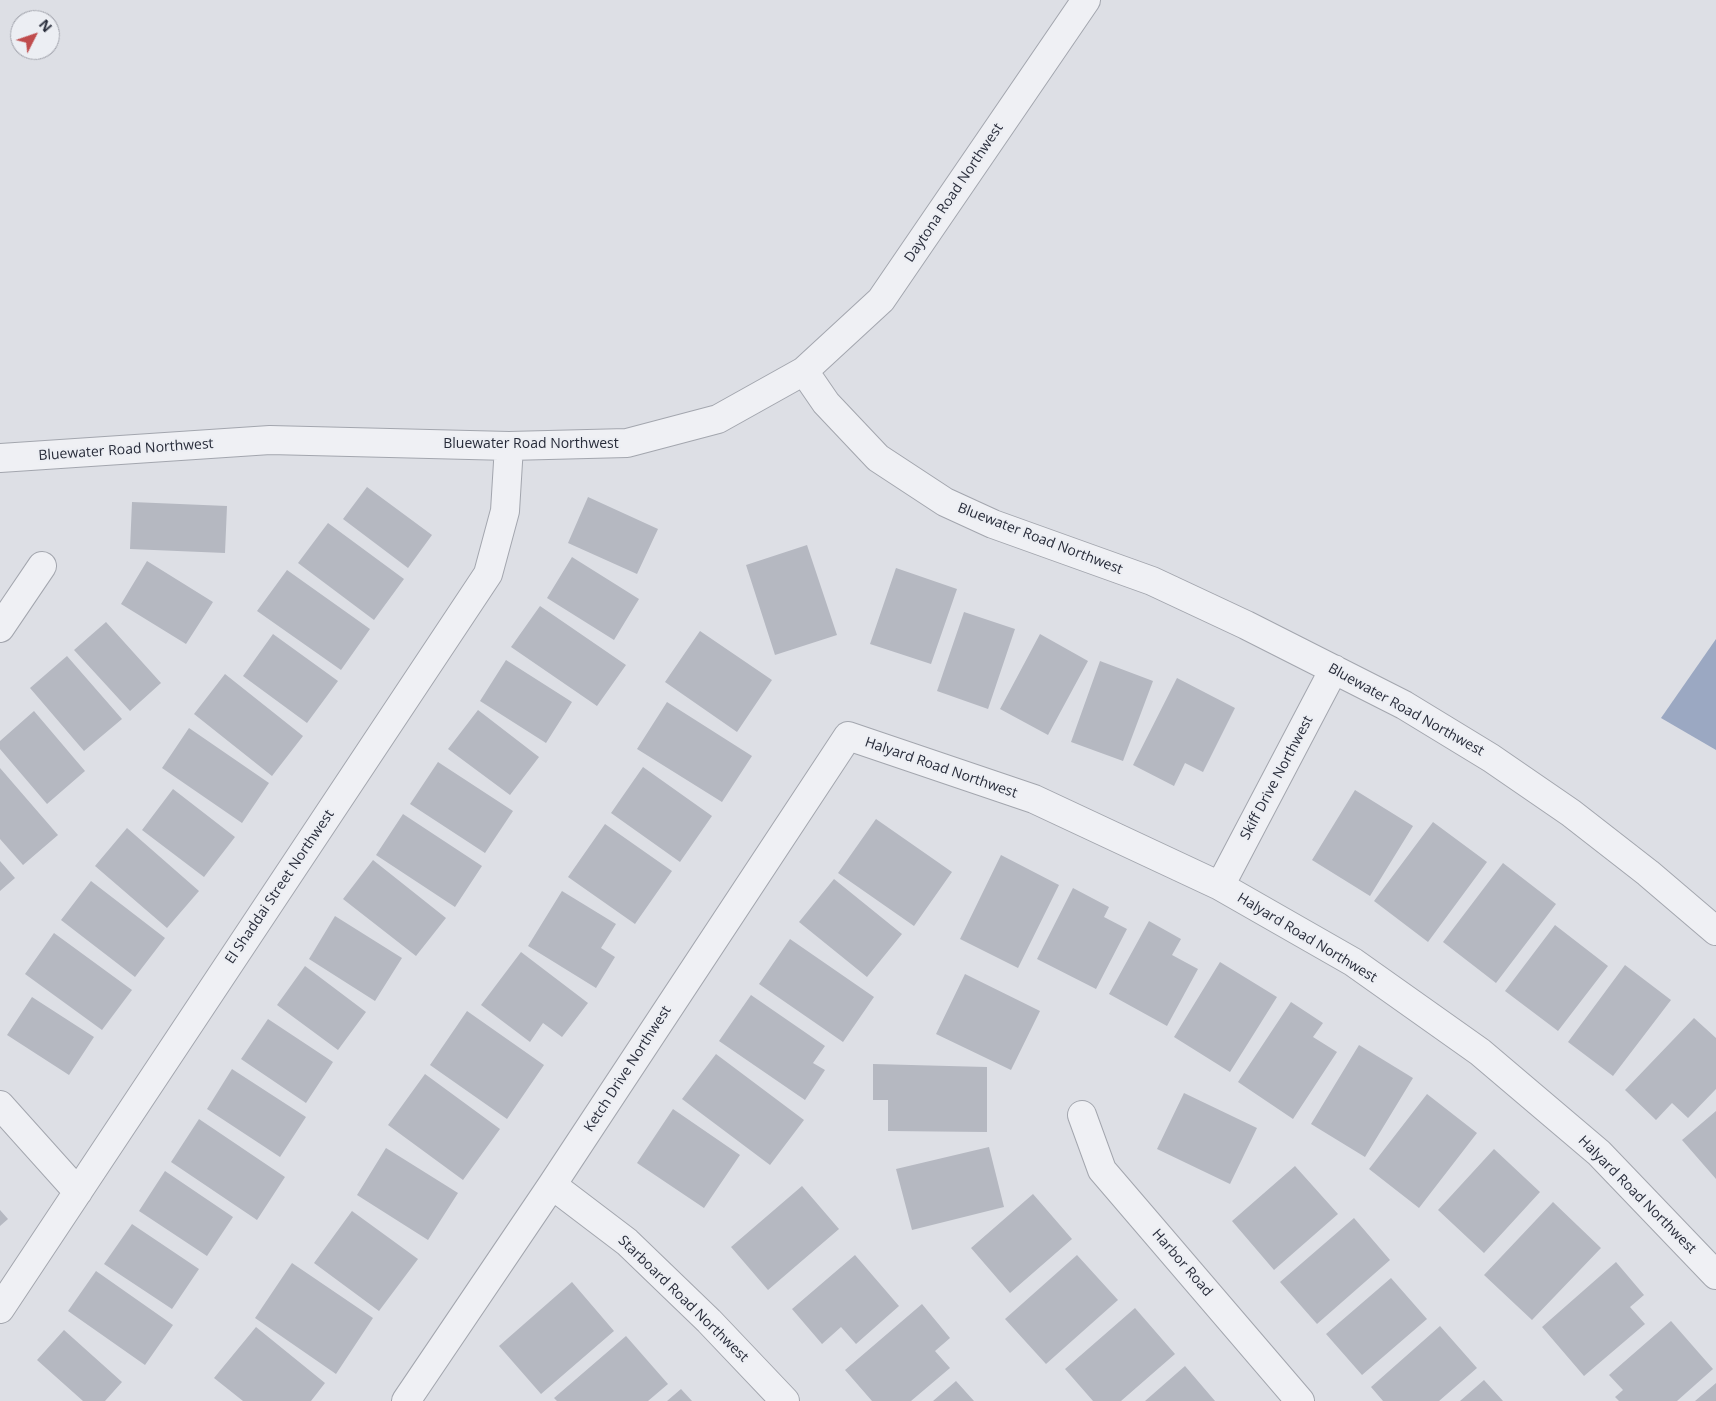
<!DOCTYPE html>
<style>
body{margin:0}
#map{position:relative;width:1716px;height:1401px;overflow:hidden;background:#dddfe5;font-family:"Open Sans",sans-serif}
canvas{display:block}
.north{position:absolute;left:10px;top:10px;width:50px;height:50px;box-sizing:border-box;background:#eceef3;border:1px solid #9ea0a9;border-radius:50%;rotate:49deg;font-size:14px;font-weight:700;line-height:20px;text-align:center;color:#282c3a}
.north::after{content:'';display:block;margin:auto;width:18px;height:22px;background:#c04c4d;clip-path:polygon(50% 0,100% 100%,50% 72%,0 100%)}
</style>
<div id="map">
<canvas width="1716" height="1401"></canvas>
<div class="north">N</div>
</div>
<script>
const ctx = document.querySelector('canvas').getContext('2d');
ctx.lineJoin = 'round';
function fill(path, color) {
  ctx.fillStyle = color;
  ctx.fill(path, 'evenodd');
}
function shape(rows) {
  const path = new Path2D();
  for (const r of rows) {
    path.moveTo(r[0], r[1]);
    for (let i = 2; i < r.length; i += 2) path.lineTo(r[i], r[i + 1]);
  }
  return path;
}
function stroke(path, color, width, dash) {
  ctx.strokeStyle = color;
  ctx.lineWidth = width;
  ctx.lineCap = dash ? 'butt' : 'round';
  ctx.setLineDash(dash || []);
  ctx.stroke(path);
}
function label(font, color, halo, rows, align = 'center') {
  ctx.font = font + ' "Open Sans",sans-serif';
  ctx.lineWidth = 4;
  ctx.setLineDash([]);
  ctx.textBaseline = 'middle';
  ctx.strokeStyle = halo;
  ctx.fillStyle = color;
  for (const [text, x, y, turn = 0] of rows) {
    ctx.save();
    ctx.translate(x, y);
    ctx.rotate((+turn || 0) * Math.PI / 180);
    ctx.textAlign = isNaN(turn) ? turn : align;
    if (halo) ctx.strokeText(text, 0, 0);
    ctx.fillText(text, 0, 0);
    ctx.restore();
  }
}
fill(shape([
 [1716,639,1716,750,1661,718]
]), '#9ba8c2');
fill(shape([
 [367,487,432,535,408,568,343,519],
 [588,497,658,529,637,574,568,543],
 [132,502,227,506,225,553,130,549],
 [328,523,404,579,374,620,298,563],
 [807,545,837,635,775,655,746,565],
 [572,557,639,599,614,640,547,598],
 [147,561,213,602,186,644,121,604],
 [896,568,957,589,931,664,870,644],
 [287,570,370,629,341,670,257,611],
 [540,606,626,665,597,706,511,647],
 [964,612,1015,629,988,709,937,691],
 [106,622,161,683,130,711,74,650],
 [700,631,772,680,737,732,665,682],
 [273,634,338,681,307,723,243,676],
 [1040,634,1088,661,1048,735,1000,709],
 [67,656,122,719,84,751,30,688],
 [506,660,572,702,546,743,480,701],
 [1100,661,1153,681,1123,761,1071,742],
 [225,674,303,736,272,776,194,714],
 [1177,678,1235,708,1203,772,1185,763,1174,786,1133,765],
 [667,702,752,756,722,802,637,749],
 [478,710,539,757,510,795,448,749],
 [34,711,85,771,47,804,0,749,0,741],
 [189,728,269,783,242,823,162,768],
 [438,762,513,811,485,853,410,804],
 [643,767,712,816,680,862,611,813],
 [0,768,58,835,23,865,0,839],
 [173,789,235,837,204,877,142,830],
 [1355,790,1413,826,1370,896,1312,860],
 [403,814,482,866,455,907,376,855],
 [876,819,952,872,914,926,838,873],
 [1433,822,1487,862,1428,942,1374,901],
 [605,824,672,871,635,924,568,877],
 [127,828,199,891,167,928,95,866],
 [1001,855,1059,885,1018,968,960,939],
 [373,860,446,918,416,956,343,899],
 [0,861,15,878,0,891],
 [1503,863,1556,904,1496,983,1443,942],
 [834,879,902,934,867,977,799,922],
 [91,881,165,938,135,977,61,920],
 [1073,888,1109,907,1104,917,1127,929,1096,989,1037,959],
 [562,891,616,924,601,948,615,957,596,988,528,946],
 [335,916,402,958,375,1001,309,959],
 [1149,921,1181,939,1172,955,1198,969,1167,1026,1109,994],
 [1555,925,1608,966,1558,1031,1505,991],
 [54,933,132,990,102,1030,25,974],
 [790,939,874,997,843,1042,759,984],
 [521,952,588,1003,562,1037,543,1023,530,1042,481,1005],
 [1220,962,1277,997,1230,1072,1174,1037],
 [1625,965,1671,1000,1613,1076,1568,1042],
 [305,966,366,1012,338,1050,277,1005],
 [965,974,1040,1011,1011,1070,936,1034],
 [751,995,825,1046,813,1063,825,1070,805,1100,719,1041],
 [32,997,94,1037,69,1075,7,1035],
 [1291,1002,1323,1023,1313,1037,1337,1052,1293,1119,1238,1082],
 [467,1011,544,1065,507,1119,430,1065],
 [1694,1018,1716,1038,1716,1089,1688,1118,1672,1103,1656,1120,1625,1090],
 [268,1019,333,1062,306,1103,241,1059],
 [1359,1045,1413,1078,1365,1157,1311,1124],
 [716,1054,804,1120,770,1165,682,1099],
 [873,1064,987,1067,987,1132,888,1131,888,1100,873,1100],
 [232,1069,306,1117,280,1157,207,1109],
 [425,1074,500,1129,463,1180,388,1125],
 [1184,1093,1257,1128,1230,1184,1157,1149],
 [1427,1094,1477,1133,1419,1208,1369,1169],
 [673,1109,740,1155,704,1208,637,1163],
 [1716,1111,1716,1179,1682,1140],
 [199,1119,285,1177,257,1220,171,1162],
 [989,1147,1004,1207,912,1230,896,1169],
 [386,1148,458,1193,428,1240,357,1195],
 [1494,1149,1540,1192,1484,1253,1438,1210],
 [1295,1166,1338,1214,1274,1270,1232,1221],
 [165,1171,233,1217,207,1256,139,1211],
 [802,1186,839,1229,768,1290,731,1247],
 [1033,1194,1072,1239,1010,1293,971,1248],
 [1553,1202,1601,1248,1532,1320,1484,1275],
 [0,1210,8,1219,0,1226],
 [352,1211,418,1259,379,1311,314,1263],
 [1354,1218,1390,1260,1317,1324,1280,1282],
 [132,1224,199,1269,172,1309,104,1264],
 [855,1255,899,1306,856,1344,841,1327,822,1344,792,1309],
 [1077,1255,1118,1300,1046,1364,1005,1319],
 [1616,1262,1644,1295,1630,1307,1645,1324,1584,1376,1542,1327],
 [292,1263,373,1318,336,1374,255,1318],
 [96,1271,173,1325,145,1365,68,1311],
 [1391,1278,1427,1319,1362,1375,1326,1334],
 [572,1282,614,1331,541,1394,499,1346],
 [922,1304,950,1338,935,1351,950,1368,911,1401,872,1401,845,1370],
 [1135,1308,1175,1354,1121,1401,1093,1401,1065,1369],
 [1671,1321,1713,1369,1677,1401,1619,1401,1615,1397,1623,1390,1609,1375],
 [1440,1326,1477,1368,1439,1401,1383,1401,1371,1387],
 [256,1327,325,1383,311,1401,243,1401,214,1378],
 [64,1330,122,1382,105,1401,83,1401,37,1360],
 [626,1336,668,1384,648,1401,557,1401,554,1398],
 [1185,1366,1215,1401,1145,1401],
 [1484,1380,1503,1401,1460,1401],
 [956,1381,974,1401,933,1401],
 [1716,1383,1716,1401,1695,1401],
 [681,1389,692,1401,667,1401]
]), '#b5b8c1');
const street = shape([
 [804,371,881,300,1086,0],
 [0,458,270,440,509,446,627,443,718,419,804,371,826,403,878,458,945,502,993,524,1152,581,1246,625,1404,705,1491,758,1571,813,1648,873,1716,931],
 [0,628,42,566],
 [1220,886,1334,669],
 [0,1105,78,1192],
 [1082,1115,1102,1170,1300,1401],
 [552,1185,627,1242,709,1321,785,1401],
 [0,1309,488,574,505,511,509,446],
 [406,1401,552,1185,848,736,1034,799,1220,886,1353,962,1480,1052,1599,1153,1716,1275]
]);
stroke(street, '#a3a6ae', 30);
stroke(street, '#eff0f4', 28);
label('14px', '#282c3a', '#eceef3', [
 ["Daytona Road Northwest",954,193,-56],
 ["Bluewater Road Northwest",531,444],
 ["Bluewater Road Northwest",126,450,-4],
 ["Bluewater Road Northwest",1040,539,21],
 ["Bluewater Road Northwest",1406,710,29],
 ["Halyard Road Northwest",941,768,19],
 ["Skiff Drive Northwest",1277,778,-62],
 ["El Shaddai Street Northwest",280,887,-56],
 ["Halyard Road Northwest",1307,938,31],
 ["Ketch Drive Northwest",628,1069,-57],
 ["Halyard Road Northwest",1637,1195,45],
 ["Harbor Road",1182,1263,49],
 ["Starboard Road Northwest",683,1299,44]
]);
</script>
